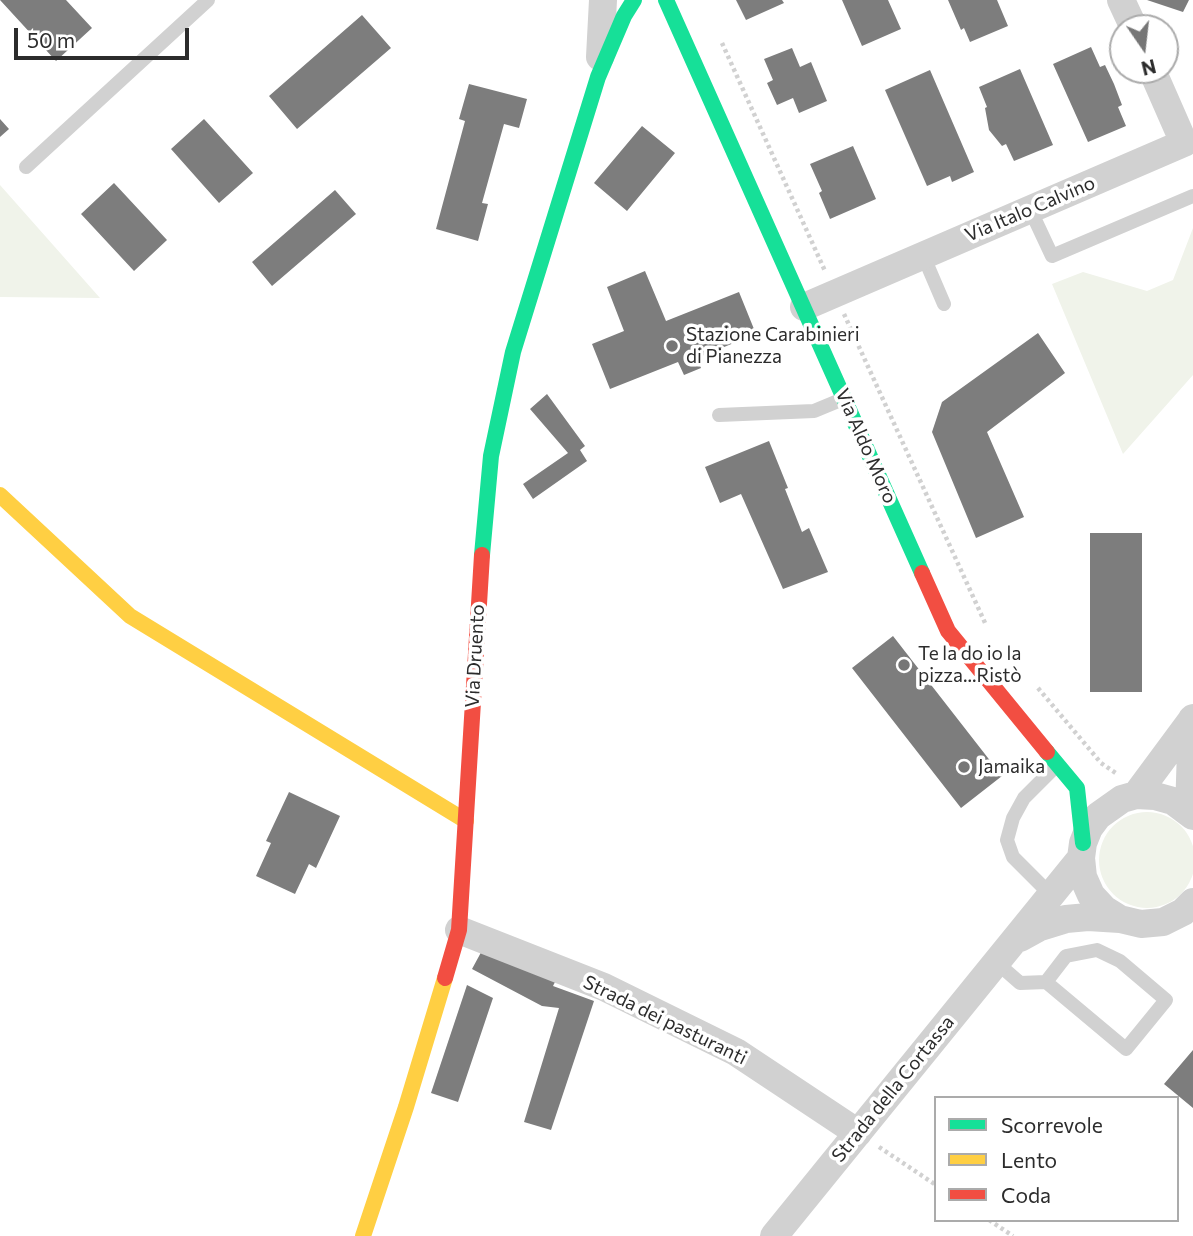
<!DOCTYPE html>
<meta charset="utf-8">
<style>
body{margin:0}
#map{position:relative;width:1193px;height:1236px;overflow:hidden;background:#fff;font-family:Commissioner,sans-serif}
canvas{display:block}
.legend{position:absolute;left:934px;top:1096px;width:245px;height:126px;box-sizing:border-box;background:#fff;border:2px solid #ababab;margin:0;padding:9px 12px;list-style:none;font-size:21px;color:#2c2c2c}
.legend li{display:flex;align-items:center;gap:14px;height:35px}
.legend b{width:35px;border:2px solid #ababab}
.north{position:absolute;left:1109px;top:14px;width:70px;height:70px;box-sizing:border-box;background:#fff;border:2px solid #ababab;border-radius:50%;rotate:166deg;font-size:19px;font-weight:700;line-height:28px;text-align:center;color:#2c2c2c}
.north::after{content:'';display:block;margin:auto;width:24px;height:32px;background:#767676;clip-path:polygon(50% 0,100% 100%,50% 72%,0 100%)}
.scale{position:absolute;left:14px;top:28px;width:175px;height:32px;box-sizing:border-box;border:4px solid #2c2c2c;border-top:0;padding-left:9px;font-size:21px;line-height:24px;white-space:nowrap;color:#2c2c2c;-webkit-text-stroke:5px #fff;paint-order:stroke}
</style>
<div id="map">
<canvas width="1193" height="1236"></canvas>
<ul class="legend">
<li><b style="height:9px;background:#16e098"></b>Scorrevole</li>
<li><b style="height:9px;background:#ffcf43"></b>Lento</li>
<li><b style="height:9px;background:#f24e42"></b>Coda</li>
</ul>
<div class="north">N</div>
<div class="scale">50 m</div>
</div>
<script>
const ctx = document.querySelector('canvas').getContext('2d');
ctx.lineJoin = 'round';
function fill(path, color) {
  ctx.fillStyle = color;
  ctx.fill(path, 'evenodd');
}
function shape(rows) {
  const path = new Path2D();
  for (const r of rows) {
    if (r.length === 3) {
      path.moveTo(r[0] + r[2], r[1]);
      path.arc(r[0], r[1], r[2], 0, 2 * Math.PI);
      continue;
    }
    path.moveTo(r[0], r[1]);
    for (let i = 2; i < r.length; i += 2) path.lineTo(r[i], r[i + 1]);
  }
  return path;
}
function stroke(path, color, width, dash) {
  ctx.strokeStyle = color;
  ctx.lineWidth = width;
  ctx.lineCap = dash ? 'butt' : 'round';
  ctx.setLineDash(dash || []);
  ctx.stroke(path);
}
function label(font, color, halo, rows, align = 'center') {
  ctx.font = font + ' Commissioner,sans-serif';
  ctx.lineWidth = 7;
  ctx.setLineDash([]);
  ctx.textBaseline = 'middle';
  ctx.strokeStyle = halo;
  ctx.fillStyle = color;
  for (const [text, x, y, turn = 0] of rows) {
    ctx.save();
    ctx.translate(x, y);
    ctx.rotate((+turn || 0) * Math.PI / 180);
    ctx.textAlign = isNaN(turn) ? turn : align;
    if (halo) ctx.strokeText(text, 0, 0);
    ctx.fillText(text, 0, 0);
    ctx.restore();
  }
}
fill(shape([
 [0,185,100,298,0,297],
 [1193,228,1193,375,1123,454,1052,284,1083,272,1147,291,1173,280],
 [1147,860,48]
]), '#f0f3ea');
fill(shape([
 [0,0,66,0,92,28,56,61],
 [736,0,782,0,784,3,746,20],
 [842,0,888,0,901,29,862,46],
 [948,0,997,0,1008,26,970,42,964,28,961,30],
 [1147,0,1189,0,1183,12],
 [362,15,391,48,297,129,269,96],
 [1091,47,1100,67,1105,65,1114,84,1122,105,1118,107,1126,126,1088,142,1053,64],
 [792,48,800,67,811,62,827,101,799,113,793,98,777,105,767,83,773,80,764,59],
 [1020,69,1053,145,1014,161,1006,144,1002,146,989,130,985,108,987,107,979,87],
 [930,70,974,172,952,182,950,176,927,186,885,90],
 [469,84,527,99,519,128,504,124,482,203,488,204,478,241,436,229,465,121,459,119],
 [0,119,9,129,0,137],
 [204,119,253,173,219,203,171,149],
 [642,126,675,153,627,211,594,183],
 [853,146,876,199,830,219,819,193,822,191,810,164],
 [114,183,167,240,134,271,81,214],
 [335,190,356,214,272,286,252,262],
 [645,271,666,321,739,292,756,334,697,358,701,368,684,375,678,362,610,389,592,344,624,331,607,287],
 [1038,333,1065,373,987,432,1024,517,976,538,932,432,942,402],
 [547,394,585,446,580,450,587,461,533,499,523,484,568,453,530,409],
 [769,441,788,488,785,489,802,532,809,528,828,572,783,589,741,494,720,503,705,467],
 [1090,533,1142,533,1142,692,1090,692],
 [893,636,1002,776,961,808,852,668],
 [289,792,340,816,316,868,309,864,295,894,256,876,271,843,266,841],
 [485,945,555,982,553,986,594,1001,551,1130,524,1122,559,1008,542,1006,472,969],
 [467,985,493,998,458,1102,431,1093],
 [1193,1050,1193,1108,1164,1084]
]), '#7d7d7d');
stroke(shape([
 [722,43,825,271],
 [844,314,986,625],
 [1038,688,1101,763,1117,774],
 [879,1147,936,1185],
 [989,1220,1013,1236]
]), '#d1d1d1', 4.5, [3.5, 3.5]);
stroke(shape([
 [26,167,208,0],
 [1030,209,1052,256,1193,196],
 [923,255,944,304],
 [719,415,814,411,843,399],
 [1051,895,1013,857,1007,840,1013,818,1024,798,1056,766],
 [996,962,1020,983,1046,982,1126,1049,1166,1000,1120,961,1097,950,1066,956,1046,982]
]), '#d1d1d1', 14);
stroke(shape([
 [1121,0,1134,28],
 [600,57,603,0],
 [804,307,1184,143,1152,70],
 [1136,795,1193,718],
 [1189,811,1192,719],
 [1193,816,1173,801,1155,796,1136,795,1122,799,1098,816,1089,828,1083,843,1081,858,1083,877,1091,895,1104,909,1120,919,1141,924,1163,922,1183,912,1193,902],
 [459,930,604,987,736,1052,858,1133],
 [1020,938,1040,927,1066,919,1088,917,1120,919],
 [774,1236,1081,858]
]), '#d1d1d1', 28);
stroke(shape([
 [666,0,922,573],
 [482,555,491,456,513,352,598,77,624,16,634,0],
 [1047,752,1077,788,1083,843]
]), '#16e098', 16);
stroke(shape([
 [0,495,130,616,466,821],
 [363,1236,406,1107,445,978]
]), '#ffcf43', 16);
stroke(shape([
 [922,573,948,631,1047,752],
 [445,978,459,930,482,555]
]), '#f24e42', 16);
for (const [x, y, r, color] of [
 [672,346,7,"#767676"],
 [904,665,7,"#767676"],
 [964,767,7,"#767676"]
]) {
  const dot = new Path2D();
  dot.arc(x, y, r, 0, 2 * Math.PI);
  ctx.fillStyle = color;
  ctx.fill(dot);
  stroke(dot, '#fff', 2.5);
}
label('19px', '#2c2c2c', '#fff', [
 ["Via Italo Calvino",1030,209,-23],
 ["Via Aldo Moro",866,446,66],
 ["Via Druento",475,656,-87],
 ["Strada dei pasturanti",665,1020,26],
 ["Strada della Cortassa",893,1089,-51]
]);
label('19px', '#2c2c2c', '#fff', [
 ["Stazione Carabinieri",686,335],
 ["di Pianezza",686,357],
 ["Te la do io la",918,654],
 ["pizza...Ristò",918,676],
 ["Jamaika",978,767]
], 'left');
</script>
